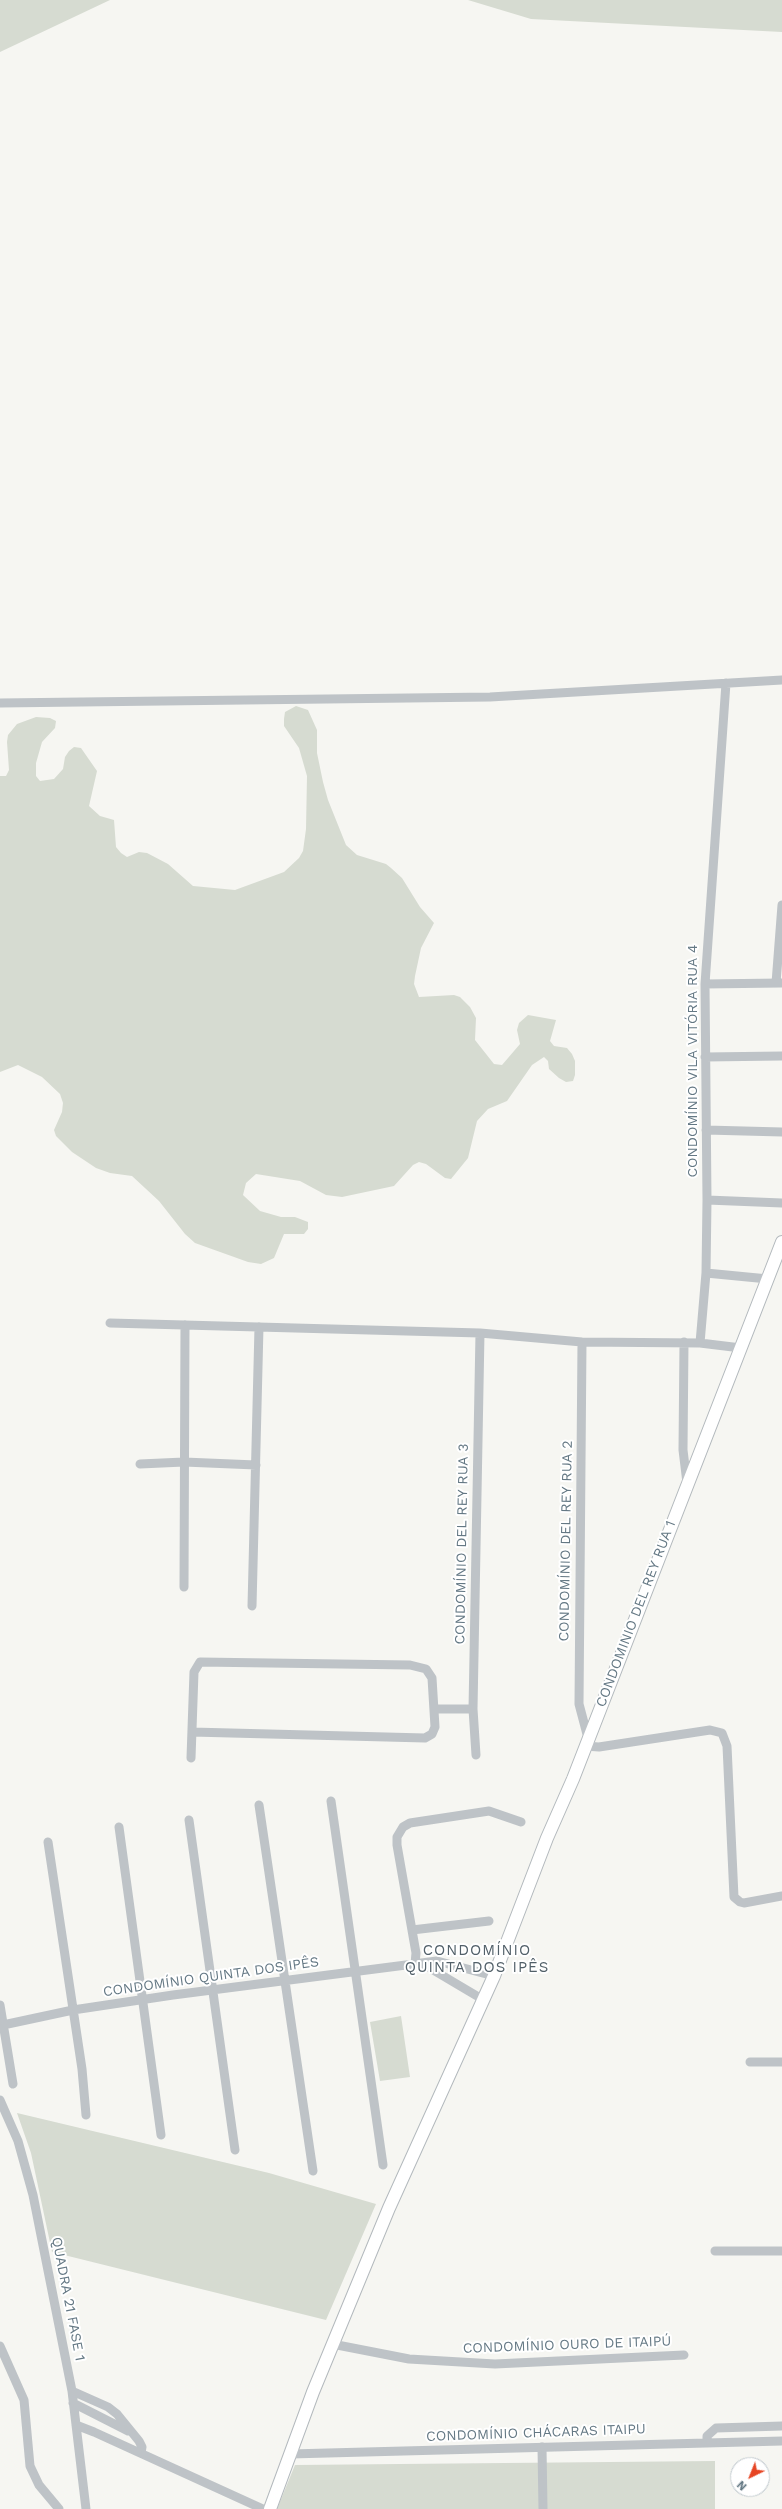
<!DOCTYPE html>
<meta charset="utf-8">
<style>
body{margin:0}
#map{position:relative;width:782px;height:2509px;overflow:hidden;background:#f6f6f2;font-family:"Work Sans",sans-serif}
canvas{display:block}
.north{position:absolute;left:730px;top:2457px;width:40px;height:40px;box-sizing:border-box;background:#fff;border:1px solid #c1c9ce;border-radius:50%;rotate:223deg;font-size:11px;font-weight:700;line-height:16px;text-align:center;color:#647884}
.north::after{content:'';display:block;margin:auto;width:14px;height:18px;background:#e64523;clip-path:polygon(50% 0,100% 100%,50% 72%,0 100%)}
</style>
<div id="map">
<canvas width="782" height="2509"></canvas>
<div class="north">N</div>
</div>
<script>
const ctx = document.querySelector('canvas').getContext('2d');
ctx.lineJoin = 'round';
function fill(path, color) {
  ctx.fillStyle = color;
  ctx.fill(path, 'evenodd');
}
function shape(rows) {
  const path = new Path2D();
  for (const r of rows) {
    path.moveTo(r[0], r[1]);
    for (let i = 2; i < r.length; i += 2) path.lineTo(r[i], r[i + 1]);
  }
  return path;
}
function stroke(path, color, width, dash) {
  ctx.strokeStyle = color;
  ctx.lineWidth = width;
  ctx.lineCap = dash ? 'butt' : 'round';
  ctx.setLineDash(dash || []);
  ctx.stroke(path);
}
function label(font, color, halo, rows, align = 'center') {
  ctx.font = font + ' "Work Sans",sans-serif';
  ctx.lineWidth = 4;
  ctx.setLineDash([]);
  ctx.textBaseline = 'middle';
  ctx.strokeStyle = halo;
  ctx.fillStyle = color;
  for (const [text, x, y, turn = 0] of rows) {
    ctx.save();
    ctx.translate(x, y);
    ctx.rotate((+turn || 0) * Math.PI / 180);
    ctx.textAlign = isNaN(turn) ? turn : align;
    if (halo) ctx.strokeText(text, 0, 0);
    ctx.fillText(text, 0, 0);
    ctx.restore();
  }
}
fill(shape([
 [0,0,110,0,0,52],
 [468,0,782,0,782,32,531,19],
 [296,706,308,710,317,730,317,753,323,782,328,800,346,845,357,855,386,864,391,868,402,878,420,907,434,923,421,948,415,976,414,984,419,997,454,995,460,997,470,1007,476,1018,475,1040,494,1064,502,1065,520,1044,517,1030,519,1023,528,1015,556,1020,550,1041,554,1046,567,1048,572,1054,575,1061,575,1075,573,1081,566,1082,559,1078,549,1069,548,1061,544,1057,532,1065,507,1101,488,1109,477,1121,468,1158,451,1179,445,1178,426,1164,419,1162,413,1165,394,1186,342,1197,326,1195,300,1181,256,1174,246,1183,243,1195,260,1211,281,1217,295,1217,308,1222,308,1229,304,1234,284,1234,274,1258,261,1264,248,1262,195,1243,185,1234,159,1201,132,1176,110,1173,96,1168,72,1152,56,1136,54,1130,62,1112,63,1103,60,1094,42,1077,18,1065,0,1072,0,776,6,776,9,770,7,742,8,735,17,724,36,717,50,718,56,721,55,728,42,742,36,763,36,776,40,781,54,779,63,769,65,757,69,751,74,747,81,748,97,771,89,806,100,816,114,820,116,847,121,853,127,857,139,852,147,853,168,864,193,886,235,890,284,872,299,858,303,851,306,829,307,776,299,748,284,726,284,719,285,712],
 [401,2016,410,2077,380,2081,370,2022],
 [17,2113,269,2173,376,2204,326,2320,52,2252,31,2153],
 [715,2461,715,2509,277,2509,295,2465]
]), '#d6dbd1');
const secondary = shape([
 [270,2509,313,2392,389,2208,494,1976,547,1838,573,1779,782,1242]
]);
stroke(secondary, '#b3b9bd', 14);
stroke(shape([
 [0,703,490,697,782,680],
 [776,983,782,905],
 [705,984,781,983],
 [705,1057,782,1056],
 [706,1130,782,1132],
 [707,1200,782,1203],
 [706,1273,768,1279],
 [110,1323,480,1333,582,1342,700,1343,741,1348],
 [582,1342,579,1704,588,1738],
 [684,1342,683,1450,687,1483],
 [700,1343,706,1273,707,1200,705,984,726,683],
 [140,1464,184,1462,256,1465],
 [184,1587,185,1325],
 [252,1606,259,1327],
 [436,1709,473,1709],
 [585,1746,599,1747,710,1730,722,1733,727,1746,734,1897,740,1902,744,1903,782,1896],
 [476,1755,473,1709,480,1333],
 [191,1758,194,1672,200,1662,410,1665,426,1669,432,1678,435,1727,432,1734,425,1738,192,1732],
 [331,1801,383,2165],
 [259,1805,313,2171],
 [189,1820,235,2150],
 [119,1827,161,2135],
 [48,1842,82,2069,86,2115],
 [412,1930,489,1921],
 [415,1964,416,1953,397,1845,397,1837,403,1827,410,1823,489,1811,521,1822],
 [423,1964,482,1999],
 [0,2005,13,2084],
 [3,2025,73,2010,173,1995,437,1961,494,1976],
 [750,2062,782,2062],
 [0,2100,18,2141,33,2195,72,2391,86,2509],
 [715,2251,782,2251],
 [332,2344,409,2359,495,2364,684,2355],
 [0,2346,24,2400,30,2466,39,2485,59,2509],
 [72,2391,108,2407,117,2414,139,2441,142,2447,141,2453],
 [73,2403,128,2431],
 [76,2425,94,2432,263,2509],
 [707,2442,707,2436,716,2428,782,2426],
 [542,2447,543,2509],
 [290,2454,782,2441]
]), '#bec3c7', 9);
stroke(secondary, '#fff', 12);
label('14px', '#647884', '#fff', [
 ["CONDOMÍNIO VILA VITÓRIA RUA 4",693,1061,-90],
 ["CONDOMÍNIO DEL REY RUA 2",566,1541,-89],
 ["CONDOMÍNIO DEL REY RUA 3",462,1544,-89],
 ["CONDOMINIO DEL REY RUA 1",636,1614,-69],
 ["CONDOMÍNIO QUINTA DOS IPÊS",211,1977,-8],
 ["QUADRA 21 FASE 1",68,2299,79],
 ["CONDOMÍNIO OURO DE ITAIPÚ",567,2345,-2],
 ["CONDOMÍNIO CHÁCARAS ITAIPU",536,2433,-2]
]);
ctx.letterSpacing = '1px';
label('15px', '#526069', '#fff', [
 ["CONDOMÍNIO",477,1951],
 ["QUINTA DOS IPÊS",477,1968]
]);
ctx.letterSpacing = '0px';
</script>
